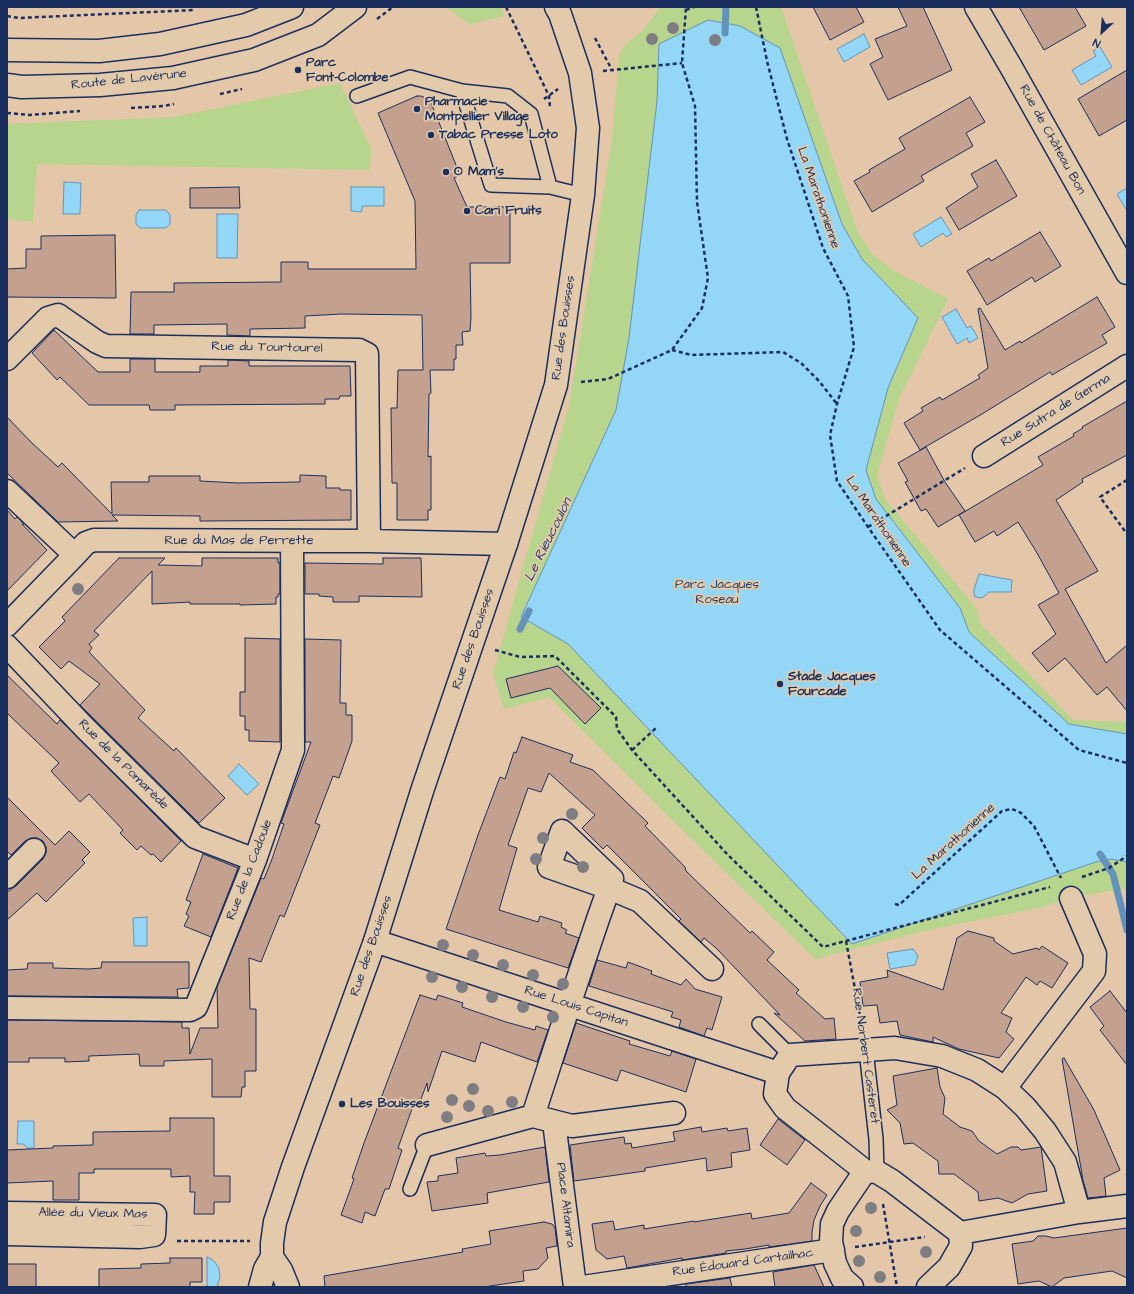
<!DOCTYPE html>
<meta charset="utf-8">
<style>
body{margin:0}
#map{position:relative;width:1134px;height:1294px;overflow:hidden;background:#e4c7a8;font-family:"Architects Daughter",sans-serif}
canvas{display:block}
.frame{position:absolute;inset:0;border:8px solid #1b2f5e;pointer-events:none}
.north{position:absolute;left:1082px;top:12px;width:40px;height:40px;-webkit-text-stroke:3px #e3caab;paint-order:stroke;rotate:206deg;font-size:11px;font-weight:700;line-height:16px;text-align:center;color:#1b2f5e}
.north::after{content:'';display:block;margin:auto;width:14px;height:18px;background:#1b2f5e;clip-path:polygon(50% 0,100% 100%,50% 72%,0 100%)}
</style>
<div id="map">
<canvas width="1134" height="1294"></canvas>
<div class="frame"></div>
<div class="north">N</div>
</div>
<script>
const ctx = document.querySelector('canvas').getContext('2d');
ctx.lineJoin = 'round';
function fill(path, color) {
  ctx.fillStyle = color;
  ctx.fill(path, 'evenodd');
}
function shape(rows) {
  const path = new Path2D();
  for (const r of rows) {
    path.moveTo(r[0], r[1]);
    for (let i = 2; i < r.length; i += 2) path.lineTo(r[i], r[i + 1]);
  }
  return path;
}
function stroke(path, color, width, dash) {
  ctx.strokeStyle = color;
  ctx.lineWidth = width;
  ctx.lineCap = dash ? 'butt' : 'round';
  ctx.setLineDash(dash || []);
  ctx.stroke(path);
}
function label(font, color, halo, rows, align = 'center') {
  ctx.font = font + ' "Architects Daughter",sans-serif';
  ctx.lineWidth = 3.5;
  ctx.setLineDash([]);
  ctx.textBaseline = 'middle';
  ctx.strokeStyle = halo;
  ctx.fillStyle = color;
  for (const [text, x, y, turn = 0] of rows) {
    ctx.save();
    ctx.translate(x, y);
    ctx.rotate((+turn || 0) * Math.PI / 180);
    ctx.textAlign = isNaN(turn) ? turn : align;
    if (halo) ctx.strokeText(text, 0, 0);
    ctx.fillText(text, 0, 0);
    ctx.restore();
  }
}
fill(shape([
 [445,7,501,7,504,16,470,24],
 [660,7,781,7,858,233,871,253,894,271,948,299,899,399,877,476,885,499,977,609,980,623,1073,720,1127,722,1127,900,1125,888,1071,898,1039,908,937,928,815,959,664,812,549,697,504,709,493,673,569,406,612,140,619,56,626,44,643,30],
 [340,83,371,148,370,170,37,164,33,222,7,219,7,124,174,117]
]), '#b7d58d');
const water = shape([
 [708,20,740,26,780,48,842,224,862,259,918,318,888,388,866,470,876,499,960,608,969,632,1069,724,1127,734,1127,862,1111,859,1096,862,852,944,568,644,521,617,616,410,629,338,657,101,659,44,708,20],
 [864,34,870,47,844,62,837,49,864,34],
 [1100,47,1112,67,1081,85,1072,70,1096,56,1093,51,1100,47],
 [64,182,81,183,80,214,63,214,64,182],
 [351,187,384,187,384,206,363,206,361,212,351,211,351,187],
 [1127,188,1127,211,1117,194,1127,188],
 [139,210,166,210,170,215,170,224,166,228,140,228,136,224,136,215,139,210],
 [217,214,238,214,237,258,217,258,217,214],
 [941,217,952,234,946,237,943,233,921,247,913,234,941,217],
 [956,309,967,328,971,326,978,338,969,343,967,338,957,344,942,317,956,309],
 [979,574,1012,580,1011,592,989,592,982,598,975,597,974,594,974,590,979,574],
 [239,764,259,784,247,795,228,776,239,764],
 [147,917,147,946,134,946,133,918,147,917],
 [913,949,918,956,915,965,890,969,887,953,913,949],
 [18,1121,34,1121,34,1148,28,1148,23,1144,17,1144,18,1121],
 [207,1257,214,1261,219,1268,220,1277,217,1287,203,1287,207,1286,207,1257]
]);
fill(water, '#94d6f5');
stroke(water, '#6493b9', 1);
stroke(shape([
 [725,33,726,7],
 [520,629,529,611],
 [1100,854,1113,874,1127,930]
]), '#6493b9', 7);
const building = shape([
 [813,7,856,7,864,22,830,40,813,7],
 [898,7,923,7,952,70,888,100,870,64,883,57,875,39,907,26,898,7],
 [1019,7,1075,7,1086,26,1044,50,1019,7],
 [1127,70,1127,120,1099,136,1078,99,1127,70],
 [417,96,421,96,430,100,460,175,454,178,467,207,510,207,510,263,470,263,471,317,470,331,462,332,463,345,456,345,456,359,454,359,454,370,430,370,431,393,429,394,428,457,431,456,431,510,428,510,428,520,397,520,397,483,392,483,391,408,397,408,398,370,423,370,422,315,341,314,305,316,305,328,250,329,250,336,227,335,227,324,154,325,154,334,130,334,131,292,174,292,174,283,281,282,281,262,308,262,308,269,416,269,415,201,378,113,417,96],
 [970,97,985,122,966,133,973,146,921,176,924,181,872,212,854,181,870,172,869,170,905,149,899,138,970,97],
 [996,160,1017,196,959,230,946,208,978,187,971,174,996,160],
 [239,187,240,208,190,208,190,188,239,187],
 [1040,232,1061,266,1035,282,1032,277,987,305,967,271,989,258,991,261,1040,232],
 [115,235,116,298,7,297,7,269,26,268,26,249,41,249,41,236,115,235],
 [1097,297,1115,327,1102,335,1107,343,1052,375,1050,372,982,414,920,450,904,423,923,411,921,408,940,397,942,400,980,378,978,375,988,368,978,309,980,308,1005,350,1020,341,1021,343,1097,297],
 [54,330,98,372,130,372,130,359,155,359,155,372,200,372,200,366,228,366,228,360,249,361,249,366,350,366,351,396,340,396,339,399,325,399,325,404,175,405,175,410,150,410,149,405,89,405,60,377,57,380,32,353,54,330],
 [1127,401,1127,455,1082,479,1083,482,1056,500,1098,571,1065,589,1106,663,1127,645,1127,711,1107,687,1097,695,1065,658,1048,672,1032,653,1056,634,1038,605,1059,593,1037,553,1018,522,997,536,994,531,975,542,959,515,1043,465,1038,457,1074,436,1073,434,1083,428,1082,427,1127,401],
 [7,417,31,442,58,467,62,463,112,514,111,482,149,482,149,476,200,476,200,481,238,483,300,482,300,475,326,476,326,488,340,488,340,490,351,490,351,520,200,521,200,516,112,515,118,521,58,522,7,473,7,417],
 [926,447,945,482,965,511,938,527,926,509,921,511,905,482,908,481,898,463,926,447],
 [7,510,15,519,17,517,24,524,22,524,47,550,7,591,7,510],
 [119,558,165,558,158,565,202,566,202,558,278,558,278,563,280,563,280,594,278,594,278,597,276,597,276,604,240,605,240,604,190,604,190,602,152,604,152,571,94,631,99,635,89,644,92,648,89,652,145,710,138,718,174,751,176,748,225,798,199,823,80,705,100,684,69,661,61,669,39,647,65,621,62,617,119,558],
 [383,558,421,558,422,597,359,596,359,602,333,602,333,597,319,596,319,594,305,594,305,563,383,564,383,558],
 [245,638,280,639,280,742,249,741,249,730,245,730,245,716,240,716,240,692,245,692,245,638],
 [305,639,341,640,340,703,346,703,346,715,352,715,352,741,339,778,333,776,315,823,320,825,284,917,280,915,261,962,249,958,250,1009,256,1009,256,1071,245,1071,245,1087,242,1087,241,1097,212,1097,212,1059,164,1061,164,1066,140,1066,139,1054,89,1056,89,1061,65,1062,65,1058,29,1058,29,1062,7,1062,7,1020,182,1022,182,1028,189,1028,190,1054,200,1028,218,1028,217,987,261,878,264,879,272,859,284,824,281,823,311,742,305,742,305,639],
 [558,666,601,708,585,724,550,688,511,698,506,679,558,666],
 [7,675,57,724,60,720,181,841,161,862,153,854,151,855,141,846,137,850,120,833,123,830,89,794,80,802,51,771,59,763,7,713,7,675],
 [522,737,573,755,570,762,593,770,648,823,645,826,685,867,686,871,750,933,752,931,774,952,767,960,799,990,796,993,825,1019,834,1018,836,1039,805,1041,774,1013,780,1015,716,948,704,938,701,942,679,921,681,919,607,845,603,849,582,828,595,815,549,773,541,792,528,788,508,845,517,848,499,910,538,922,540,916,562,923,561,927,567,930,565,933,579,938,568,968,446,929,478,835,500,777,505,779,514,752,516,753,522,737],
 [7,797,55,845,69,831,90,852,82,860,85,863,46,902,37,893,7,920,7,892,16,886,43,859,46,853,46,847,43,841,37,838,31,838,25,841,11,855,7,851,7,797],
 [203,854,238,868,211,937,184,926,189,916,186,914,191,902,186,900,203,854],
 [968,931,994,938,994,941,1013,954,1037,948,1039,950,1042,946,1068,963,1052,988,1040,981,1037,985,1026,977,1001,1013,1012,1018,1006,1032,1014,1039,999,1058,959,1049,933,1037,933,1042,900,1035,897,1021,880,1023,877,1005,863,1006,860,982,888,977,887,970,943,990,957,938,968,931],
 [597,960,626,968,628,962,652,971,651,974,681,985,686,979,695,989,722,997,712,1030,707,1028,704,1036,679,1027,681,1020,671,1017,673,1012,589,986,597,960],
 [102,962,189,962,189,988,177,989,178,997,7,996,7,970,27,969,28,963,53,963,53,968,89,969,101,968,102,962],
 [1110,991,1127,1013,1127,1065,1100,1030,1104,1026,1090,1007,1110,991],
 [420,995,436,1000,438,995,463,1003,462,1007,506,1022,535,1030,536,1026,548,1030,537,1062,481,1042,475,1062,442,1051,428,1092,427,1083,418,1107,413,1106,398,1148,402,1150,389,1189,385,1189,375,1216,365,1212,362,1223,341,1215,354,1179,352,1178,364,1143,420,995],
 [576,1023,630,1041,629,1044,670,1056,672,1051,696,1059,686,1092,621,1070,617,1081,563,1063,576,1023],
 [1064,1058,1094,1110,1120,1170,1104,1178,1106,1196,1088,1198,1083,1180,1062,1059,1064,1058],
 [937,1068,940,1087,945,1098,943,1114,960,1127,972,1131,979,1141,997,1154,1011,1147,1018,1147,1021,1150,1041,1147,1047,1191,1028,1194,1012,1203,998,1198,979,1201,978,1192,954,1174,939,1174,938,1161,913,1143,904,1144,900,1123,887,1110,897,1105,893,1076,937,1068],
 [170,1118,214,1118,214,1176,230,1176,230,1202,214,1202,214,1214,194,1214,195,1192,190,1192,190,1176,171,1177,171,1169,94,1169,94,1173,79,1173,79,1200,53,1200,53,1181,7,1183,7,1150,53,1148,53,1146,93,1145,93,1132,170,1131,170,1118],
 [778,1119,805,1140,787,1165,760,1145,778,1119],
 [701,1127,702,1132,727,1128,728,1131,747,1128,750,1150,731,1153,732,1167,707,1171,706,1158,645,1168,645,1171,574,1181,570,1145,624,1137,625,1144,631,1143,632,1148,675,1141,673,1132,701,1127],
 [545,1147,549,1182,487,1193,488,1203,432,1211,427,1182,438,1181,438,1176,458,1173,456,1158,485,1153,486,1156,500,1155,545,1147],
 [811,1183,827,1195,820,1206,814,1220,812,1232,812,1241,769,1247,769,1245,745,1249,726,1251,726,1253,682,1260,682,1258,627,1268,624,1256,607,1259,596,1250,592,1224,613,1221,615,1230,644,1225,644,1229,694,1221,694,1222,751,1213,752,1219,789,1213,811,1183],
 [544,1222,552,1224,555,1228,557,1246,546,1248,548,1258,538,1269,523,1271,524,1281,483,1287,325,1287,324,1276,463,1252,462,1249,491,1244,489,1231,544,1222],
 [1127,1228,1127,1278,1112,1271,1064,1278,1052,1287,1039,1281,1018,1284,1012,1244,1033,1241,1038,1236,1046,1236,1054,1238,1127,1228],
 [170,1258,202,1258,202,1282,190,1282,190,1287,99,1287,99,1269,141,1268,141,1264,170,1263,170,1258],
 [7,1264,36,1264,36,1287,7,1287,7,1264],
 [814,1265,824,1287,775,1287,773,1272,814,1265],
 [730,1278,732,1287,686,1287,686,1284,730,1278]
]);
fill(building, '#c4a18f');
stroke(building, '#1b2f5e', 1);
const lane = shape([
 [357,96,410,77,462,91],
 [550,187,531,114,508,96,462,91,491,185,550,187,583,195],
 [759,1024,790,1055],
 [866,1050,876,1139,877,1172],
 [410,1189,427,1145]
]);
const street = shape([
 [976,7,1011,67,1127,273],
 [7,359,48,318,58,315,97,342,106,346,359,350,367,354,369,541],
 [984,456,1127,366],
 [7,491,75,555],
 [7,625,75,555,86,543,94,540,369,541,506,544],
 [7,646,84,727,195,837,255,860],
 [7,877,34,850],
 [375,941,778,1073],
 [7,1008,190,1010,196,1007,255,860,293,750,292,541],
 [1005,1088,1094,971,1095,954,1071,898],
 [533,1116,569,1005,598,919,609,888,612,879,562,831,549,867,609,888,640,901,712,969],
 [554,1122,575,1287],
 [427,1145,533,1116,572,1126,674,1113],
 [865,1171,785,1108,775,1094,778,1073,790,1055,895,1048,942,1056,977,1070,1005,1088,1025,1107,1045,1131,1065,1162,1079,1212],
 [7,1213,155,1215,154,1235,140,1237,7,1234],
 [960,1233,1079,1212,1127,1206],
 [583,1287,833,1250],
 [852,1287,842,1278,835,1263,831,1241,832,1224,838,1211,865,1171,877,1172,892,1181,960,1233,961,1246,949,1267,928,1287]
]);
const secondary = shape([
 [7,50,99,51,160,44,246,25,292,7],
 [7,85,22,87,100,85,173,78,254,60,318,35,355,7],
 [272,1257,281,1270,288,1287],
 [260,1287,265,1269,272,1257,272,1243,275,1222,293,1167,375,941,423,788,506,544,556,385,583,195,588,128,580,73,560,14,556,7]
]);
stroke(lane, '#1b2f5e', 16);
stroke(street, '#1b2f5e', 25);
stroke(secondary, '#1b2f5e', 25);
stroke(shape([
 [506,7,549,96,550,107],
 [756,7,767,61,787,139,823,248,848,296,854,347,837,404,830,435,837,481,868,527,940,630,1079,750,1127,763],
 [686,10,694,7],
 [7,16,19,18,195,10],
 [377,19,393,7],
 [595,38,612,70],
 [603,71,682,63],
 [220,94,242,89],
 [544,99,558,89],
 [131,108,164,106,174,104],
 [7,113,30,115,80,111],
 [672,350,691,355,783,352,801,363,819,381,837,404],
 [581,382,608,379,672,350,702,308,708,278,697,202,695,106,682,63,686,7],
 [1127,480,1100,497,1127,534],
 [868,527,965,468],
 [495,650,520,657,555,656,616,717,617,729,632,750,728,855,823,947,1050,887],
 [632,750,656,728],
 [1082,877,1109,868,1127,856],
 [895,904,899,905,1002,811,1012,809,1021,813,1034,826,1061,878],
 [846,941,862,1026],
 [883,1204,897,1287],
 [177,1241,250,1241],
 [855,1247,925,1237]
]), '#1b2f5e', 2.5, [4, 3]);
stroke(lane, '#e3caab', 13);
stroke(street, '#e3caab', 22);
stroke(secondary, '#e3caab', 22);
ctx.fillStyle = '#7e7d82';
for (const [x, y] of [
 [673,28],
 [652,39],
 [715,40],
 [78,589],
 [572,814],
 [543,838],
 [536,859],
 [583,867],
 [443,945],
 [473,955],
 [503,965],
 [533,975],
 [432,977],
 [563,984],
 [462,987],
 [492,997],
 [523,1007],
 [553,1017],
 [473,1089],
 [452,1100],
 [512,1102],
 [469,1106],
 [488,1111],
 [447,1117],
 [871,1208],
 [856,1231],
 [926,1252],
 [859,1261],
 [880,1277]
]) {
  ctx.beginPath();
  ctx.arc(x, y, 6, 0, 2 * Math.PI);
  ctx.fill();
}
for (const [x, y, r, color] of [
 [298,70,4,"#1b2f5e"],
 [417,109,4,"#1b2f5e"],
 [431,135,4,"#1b2f5e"],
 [446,172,4,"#1b2f5e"],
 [467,211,4,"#1b2f5e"],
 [780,684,4,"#1b2f5e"],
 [342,1104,4,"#1b2f5e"]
]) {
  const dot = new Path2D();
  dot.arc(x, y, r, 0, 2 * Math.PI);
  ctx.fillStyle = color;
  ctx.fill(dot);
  stroke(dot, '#e3caab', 1.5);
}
label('bold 13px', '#1b2f5e', '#e3caab', [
 ["Parc",306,63],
 ["Font-Colombe",306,78],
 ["Pharmacie",425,102],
 ["Montpellier Village",425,117],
 ["Tabac Presse Loto",439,135],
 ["O Mam's",454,172],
 ["Cari Fruits",475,211],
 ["Stade Jacques",788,677],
 ["Fourcade",788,692],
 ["Les Bouisses",350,1104]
], 'left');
label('13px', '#1b2f5e', '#e3caab', [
 ["Route de Lavérune",129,80,-6],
 ["Rue de Château Bon",1052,140,61],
 ["La Marathonienne",818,198,71],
 ["Rue des Bouisses",564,328,-82],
 ["Rue du Tourtourel",267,348,1],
 ["Rue Sutra de Germa",1056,411,-32],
 ["La Marathonienne",878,522,56],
 ["Rue du Mas de Perrette",239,541],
 ["Rue des Bouisses",474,639,-71],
 ["Rue de la Pomarède",123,765,45],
 ["La Marathonienne",954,842,-42],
 ["Rue de la Cadoule",250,870,-69],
 ["Rue des Bouisses",372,946,-71],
 ["Rue Louis Capitan",576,1007,18],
 ["Rue Norbert Casteret",865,1056,82],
 ["Place Altamira",565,1205,83],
 ["Allée du Vieux Mas",93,1214,1],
 ["Rue Édouard Cartailhac",743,1263,-8]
]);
label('13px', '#2b4063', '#e3caab', [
 ["Parc Jacques",717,585],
 ["Roseau",717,600]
]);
label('italic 14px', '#27406d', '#e3caab', [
 ["Le Rieucoulon",549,540,-64]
]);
</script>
